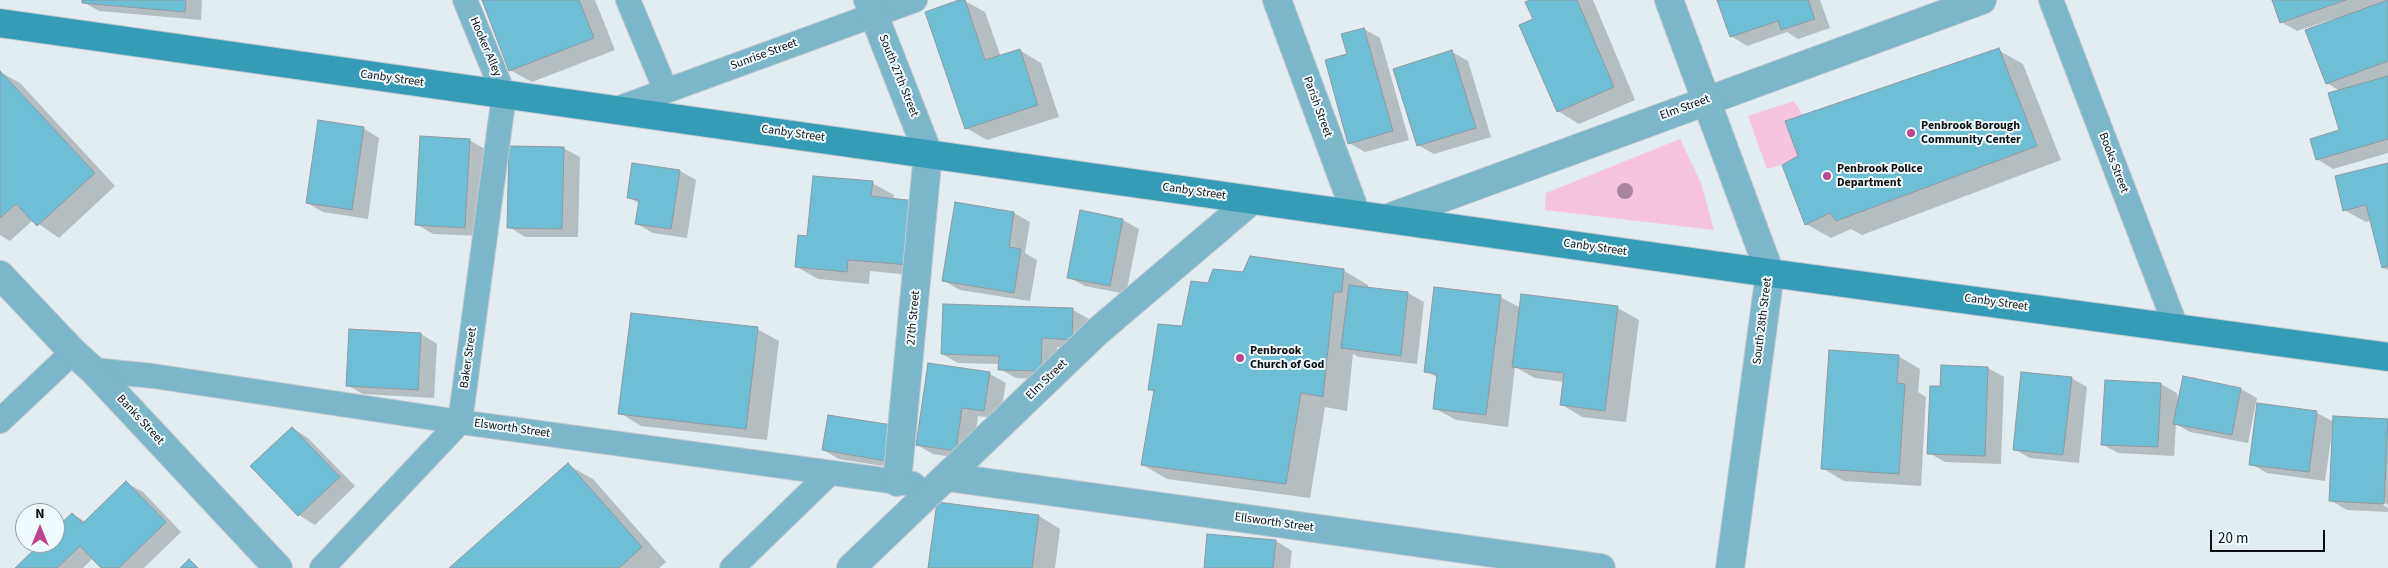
<!DOCTYPE html>
<style>
body{margin:0}
#map{position:relative;width:2388px;height:568px;overflow:hidden;background:#e2edf1;font-family:"Source Sans 3",sans-serif}
canvas{display:block}
.north{position:absolute;left:15px;top:503px;width:50px;height:50px;box-sizing:border-box;background:#effbff;border:1px solid #949d9f;border-radius:50%;rotate:0deg;font-size:14px;font-weight:700;line-height:20px;text-align:center;color:#0b0f10}
.north::after{content:'';display:block;margin:auto;width:18px;height:22px;background:#c04391;clip-path:polygon(50% 0,100% 100%,50% 72%,0 100%)}
.scale{position:absolute;left:2210px;top:530px;width:115px;height:22px;box-sizing:border-box;border:2px solid #0b0f10;border-top:0;padding-left:6px;font-size:15px;line-height:18px;white-space:nowrap;color:#0b0f10;-webkit-text-stroke:4px #effbff;paint-order:stroke}
</style>
<div id="map">
<canvas width="2388" height="568"></canvas>
<div class="north">N</div>
<div class="scale">20 m</div>
</div>
<script>
const ctx = document.querySelector('canvas').getContext('2d');
ctx.lineJoin = 'round';
function fill(path, color) {
  ctx.fillStyle = color;
  ctx.fill(path, 'evenodd');
}
function shape(rows) {
  const path = new Path2D();
  for (const r of rows) {
    path.moveTo(r[0], r[1]);
    for (let i = 2; i < r.length; i += 2) path.lineTo(r[i], r[i + 1]);
  }
  return path;
}
function stroke(path, color, width, dash) {
  ctx.strokeStyle = color;
  ctx.lineWidth = width;
  ctx.lineCap = dash ? 'butt' : 'round';
  ctx.setLineDash(dash || []);
  ctx.stroke(path);
}
function label(font, color, halo, rows, align = 'center') {
  ctx.font = font + ' "Source Sans 3",sans-serif';
  ctx.lineWidth = 4;
  ctx.setLineDash([]);
  ctx.textBaseline = 'middle';
  ctx.strokeStyle = halo;
  ctx.fillStyle = color;
  for (const [text, x, y, turn = 0] of rows) {
    ctx.save();
    ctx.translate(x, y);
    ctx.rotate((+turn || 0) * Math.PI / 180);
    ctx.textAlign = isNaN(turn) ? turn : align;
    if (halo) ctx.strokeText(text, 0, 0);
    ctx.fillText(text, 0, 0);
    ctx.restore();
  }
}
fill(shape([
 [1794,101,1803,115,1785,121,1798,156,1782,165,1767,169,1748,116],
 [1680,139,1701,183,1714,230,1545,210,1546,193]
]), '#f6c4de');
fill(shape([
 [83,0,202,0,201,20,99,11,83,2],
 [483,0,595,0,615,50,532,82,510,70],
 [963,0,985,12,1001,57,1019,50,1041,63,1059,117,987,140,966,128],
 [1533,0,1593,0,1635,100,1579,124,1558,111,1534,19],
 [1718,0,1820,0,1830,28,1798,39,1787,32,1747,46,1731,36],
 [2273,0,2388,0,2388,153,2333,169,2317,159,2341,131,2340,91,2327,83,2334,21,2333,19,2297,31,2281,22],
 [1364,29,1380,38,1409,140,1365,152,1349,143,1348,55],
 [1998,50,2023,64,2061,160,1862,235,1851,229,1831,238,1806,224],
 [1452,52,1468,61,1491,137,1434,154,1418,145],
 [0,72,20,83,115,186,59,238,33,220,10,241,0,235],
 [363,128,379,138,368,219,323,212,307,203],
 [469,140,485,149,481,236,433,234,416,224],
 [563,148,580,157,578,237,525,237,509,227],
 [2388,164,2388,270,2383,267,2371,221,2366,222,2344,210],
 [680,171,696,180,687,238,653,233,637,224,640,204,628,197],
 [872,183,894,195,893,200,916,202,937,214,931,277,870,271,869,284,818,279,797,267,808,237],
 [1014,213,1030,222,1025,253,1037,260,1030,301,960,290,944,281],
 [1123,220,1139,229,1126,294,1085,286,1068,277],
 [1343,270,1368,285,1368,288,1408,293,1424,302,1417,364,1359,357,1353,354,1347,411,1325,407,1310,498,1167,479,1143,465,1155,393,1149,389,1209,285,1243,273],
 [1522,296,1618,308,1639,320,1626,422,1582,417,1561,404,1564,382,1535,378,1515,367,1508,427,1456,420,1434,408,1438,378,1426,371,1500,297,1521,308],
 [1073,310,1089,319,1088,348,1057,347,1056,380,1016,378,1000,369,1000,364,958,363,942,354],
 [757,329,779,341,767,440,641,426,620,413],
 [421,334,437,344,434,398,363,394,347,385],
 [1898,356,1920,369,1918,392,1926,397,1921,486,1844,481,1822,468],
 [1988,368,2004,377,2001,464,1945,462,1929,453,1941,388],
 [990,374,1006,383,1000,419,978,416,972,460,933,454,917,445],
 [2183,377,2241,389,2257,398,2248,443,2190,432,2176,424,2174,456,2118,453,2102,444,2106,381,2161,384,2177,393,2178,403],
 [2071,378,2087,387,2079,463,2030,458,2014,449],
 [2258,404,2317,413,2334,422,2388,421,2388,505,2379,499,2378,502,2388,508,2388,512,2347,510,2330,500,2334,432,2332,432,2325,481,2267,473,2251,464],
 [892,427,902,469,839,459,823,450],
 [292,428,308,438,355,486,315,525,299,515,252,466],
 [568,465,593,479,666,562,659,568,451,568],
 [126,483,143,492,181,532,144,568,103,568,93,558,83,568,17,568,43,543,55,543,55,531,72,514,86,522],
 [1039,516,1060,529,1055,568,929,568],
 [1276,541,1292,551,1290,568,1205,568]
]), '#0003');
const building = shape([
 [82,0,186,0,185,12,82,3,82,0],
 [482,0,579,0,594,38,509,71,482,0],
 [959,0,965,0,985,60,1020,49,1038,105,965,129,925,12,959,0],
 [1530,0,1577,0,1614,87,1557,112,1519,25,1533,19,1525,2,1530,0],
 [1717,0,1808,0,1815,19,1781,30,1778,21,1730,37,1717,0],
 [2272,0,2346,0,2280,23,2272,0],
 [2388,0,2388,61,2326,84,2305,30,2388,0],
 [1364,28,1393,131,1348,144,1325,60,1347,54,1341,34,1364,28],
 [1999,48,2037,146,1836,221,1830,213,1805,225,1782,165,1798,156,1785,121,1999,48],
 [1452,50,1476,128,1417,146,1393,69,1452,50],
 [0,71,95,173,37,226,16,204,0,218,0,71],
 [2388,76,2388,139,2316,160,2310,139,2339,130,2328,93,2388,76],
 [318,120,364,127,352,210,306,203,318,120],
 [420,136,470,139,465,228,415,225,420,136],
 [509,146,564,147,562,229,507,228,509,146],
 [632,163,680,170,671,229,635,224,639,200,627,198,632,163],
 [2388,163,2388,266,2382,268,2366,205,2343,211,2335,176,2388,163],
 [813,176,873,181,871,196,916,201,910,265,848,260,847,272,795,267,798,235,807,236,813,176],
 [955,202,1014,212,1009,247,1021,249,1014,293,942,281,955,202],
 [1080,210,1123,219,1110,286,1067,278,1080,210],
 [1250,256,1344,269,1342,292,1334,292,1323,397,1301,393,1286,484,1141,465,1154,390,1148,390,1158,324,1182,326,1191,281,1208,283,1213,269,1243,272,1250,256],
 [1349,285,1408,292,1401,356,1341,348,1349,285],
 [1434,287,1501,295,1486,415,1433,409,1437,374,1424,372,1434,287],
 [1521,294,1618,306,1605,411,1560,405,1564,373,1512,367,1521,294],
 [943,304,1073,308,1072,340,1042,338,1041,371,998,370,999,356,941,354,943,304],
 [631,313,758,327,746,429,618,414,631,313],
 [349,329,421,333,418,390,346,386,349,329],
 [1829,350,1899,355,1897,383,1905,384,1899,474,1821,469,1829,350],
 [928,363,990,372,984,411,962,408,956,451,916,445,928,363],
 [1941,365,1988,367,1985,456,1927,454,1930,386,1940,386,1941,365],
 [2021,372,2072,377,2063,455,2013,450,2021,372],
 [2183,376,2241,388,2232,435,2173,424,2183,376],
 [2105,380,2161,383,2158,447,2101,445,2105,380],
 [2257,403,2317,411,2309,472,2249,465,2257,403],
 [828,415,892,425,886,461,822,450,828,415],
 [2333,416,2388,419,2384,504,2329,501,2333,416],
 [292,427,340,477,298,516,250,466,292,427],
 [568,463,642,547,619,568,449,568,568,463],
 [126,481,166,522,119,568,101,568,80,546,57,568,15,568,41,543,55,543,55,529,72,513,83,523,126,481],
 [937,502,1039,515,1032,568,928,568,937,502],
 [1207,534,1276,540,1273,568,1204,568,1207,534],
 [189,559,198,568,180,568,189,559]
]);
fill(building, '#6ebed6');
stroke(building, '#8f999d', 1);
const service = shape([
 [628,0,666,91],
 [2051,0,2176,327],
 [614,110,915,0],
 [93,370,153,376,460,422,913,484,927,497],
 [0,421,73,352],
 [322,568,460,422,504,95,465,0],
 [732,568,830,473]
]);
const minor = shape([
 [868,0,928,153,897,482],
 [1277,0,1356,214],
 [1388,218,1982,0],
 [0,275,73,352,93,370,278,568],
 [947,477,1601,568],
 [851,568,1098,331,1252,200]
]);
const tertiary = shape([
 [1669,0,1770,273,1730,568]
]);
const secondary = shape([
 [0,23,1770,273,2388,357]
]);
stroke(service, '#c0c9cd', 26);
stroke(minor, '#c0c9cd', 30);
stroke(tertiary, '#c0c9cd', 30);
stroke(secondary, '#c0c9cd', 30);
stroke(service, '#7cb6c9', 24);
stroke(minor, '#7cb6c9', 28);
stroke(tertiary, '#7cb6c9', 28);
stroke(secondary, '#369bb7', 28);
ctx.fillStyle = '#a986a0';
for (const [x, y] of [
 [1625,191]
]) {
  ctx.beginPath();
  ctx.arc(x, y, 8, 0, 2 * Math.PI);
  ctx.fill();
}
for (const [x, y, r, color] of [
 [1911,133,5,"#c04391"],
 [1827,176,5,"#c04391"],
 [1240,358,5,"#c04391"]
]) {
  const dot = new Path2D();
  dot.arc(x, y, r, 0, 2 * Math.PI);
  ctx.fillStyle = color;
  ctx.fill(dot);
  stroke(dot, '#effbff', 2);
}
label('12px', '#0b0f10', '#effbff', [
 ["Hooker Alley",485,47,67],
 ["Sunrise Street",764,55,-20],
 ["South 27th Street",898,76,68],
 ["Canby Street",392,79,8],
 ["Parish Street",1317,107,70],
 ["Elm Street",1685,108,-20],
 ["Canby Street",793,134,8],
 ["Books Street",2113,163,69],
 ["Canby Street",1194,192,8],
 ["Canby Street",1595,248,8],
 ["Canby Street",1996,303,8],
 ["27th Street",914,318,-85],
 ["South 28th Street",1763,321,-83],
 ["Baker Street",469,358,-82],
 ["Elm Street",1047,380,-44],
 ["Banks Street",140,420,47],
 ["Elsworth Street",512,429,8],
 ["Ellsworth Street",1274,523,8]
]);
label('bold 12px', '#0b0f10', '#effbff', [
 ["Penbrook Borough",1921,126],
 ["Community Center",1921,140],
 ["Penbrook Police",1837,169],
 ["Department",1837,183],
 ["Penbrook",1250,351],
 ["Church of God",1250,365]
], 'left');
</script>
